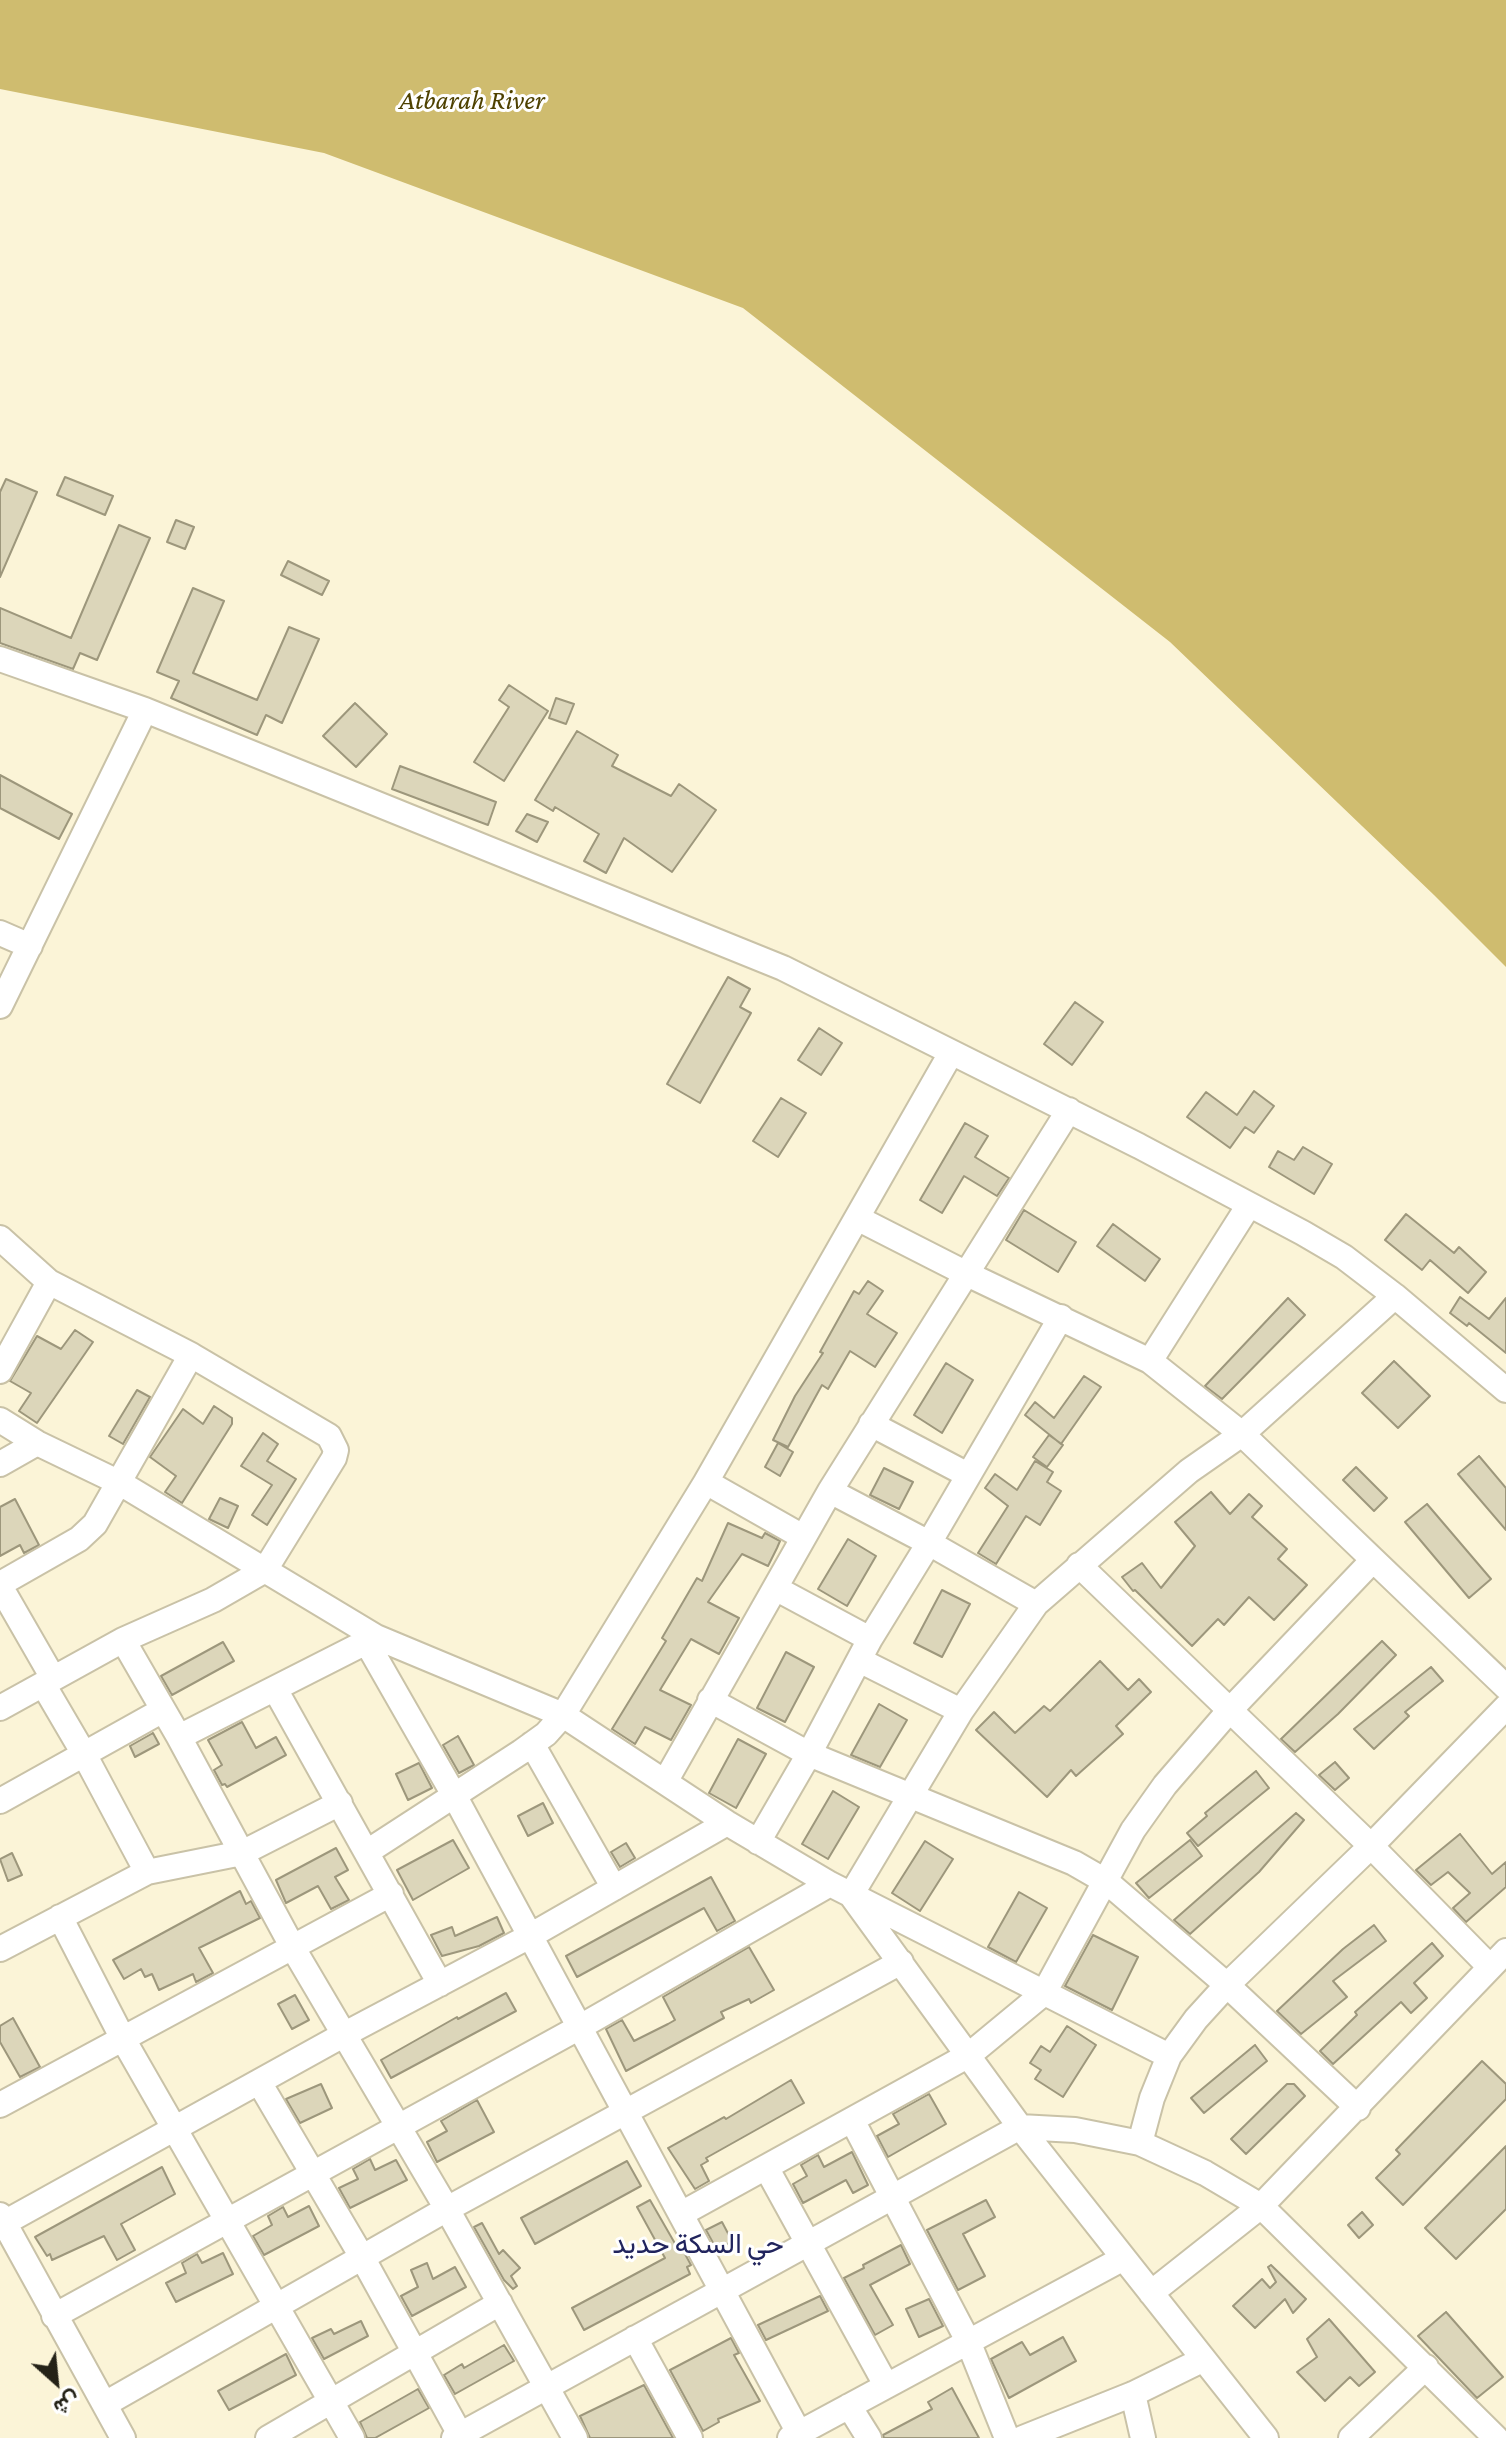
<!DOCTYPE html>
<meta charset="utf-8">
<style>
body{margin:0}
#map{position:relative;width:1506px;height:2438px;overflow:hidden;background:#fbf4d7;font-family:"Crimson Pro",Vazirmatn,serif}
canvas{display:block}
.north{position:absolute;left:16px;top:2342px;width:80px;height:80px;-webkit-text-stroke:6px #fff;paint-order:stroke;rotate:153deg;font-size:22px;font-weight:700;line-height:32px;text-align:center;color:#242217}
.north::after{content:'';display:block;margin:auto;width:28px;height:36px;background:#242217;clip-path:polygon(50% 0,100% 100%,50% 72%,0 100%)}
</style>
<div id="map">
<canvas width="1506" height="2438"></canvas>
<div class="north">ش</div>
</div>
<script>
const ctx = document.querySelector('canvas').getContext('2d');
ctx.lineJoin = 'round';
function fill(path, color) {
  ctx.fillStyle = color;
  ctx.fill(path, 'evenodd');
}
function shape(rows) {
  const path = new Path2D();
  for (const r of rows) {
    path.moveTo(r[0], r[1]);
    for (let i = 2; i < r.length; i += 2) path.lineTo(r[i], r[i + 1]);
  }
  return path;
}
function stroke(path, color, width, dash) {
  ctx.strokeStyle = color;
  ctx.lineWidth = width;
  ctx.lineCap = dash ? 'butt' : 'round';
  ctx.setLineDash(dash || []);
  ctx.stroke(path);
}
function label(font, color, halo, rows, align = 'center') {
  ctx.font = font + ' "Crimson Pro",Vazirmatn,serif';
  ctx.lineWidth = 6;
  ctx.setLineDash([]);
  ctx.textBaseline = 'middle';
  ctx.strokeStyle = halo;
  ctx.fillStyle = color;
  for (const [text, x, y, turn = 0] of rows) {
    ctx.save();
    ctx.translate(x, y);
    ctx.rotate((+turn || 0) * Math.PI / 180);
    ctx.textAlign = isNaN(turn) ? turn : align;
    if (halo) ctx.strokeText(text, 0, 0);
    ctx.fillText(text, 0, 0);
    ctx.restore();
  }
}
fill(shape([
 [0,0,1506,0,1506,967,1434,895,1170,642,743,308,324,153,0,89]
]), '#cfbc6f');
const building = shape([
 [65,477,113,496,105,515,57,495,65,477],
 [6,479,37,492,0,577,0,492,6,479],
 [176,520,194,527,185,549,167,542,176,520],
 [119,525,150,538,97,660,80,653,73,669,0,643,0,608,71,638,119,525],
 [288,561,329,581,322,595,281,575,288,561],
 [193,588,224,601,193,673,257,700,289,627,319,639,282,723,266,715,257,735,171,698,179,681,157,672,193,588],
 [509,685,548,711,504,781,474,762,509,707,499,700,509,685],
 [556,698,574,704,566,724,549,718,556,698],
 [355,703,387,734,356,767,323,736,355,703],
 [577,731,618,755,612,766,671,796,679,784,716,810,672,872,624,838,606,873,584,861,599,834,555,807,553,811,535,800,577,731],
 [400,766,496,802,488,825,392,789,400,766],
 [0,775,72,814,59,839,0,808,0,775],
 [527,814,548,822,537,842,516,831,527,814],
 [728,977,750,989,740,1007,751,1013,700,1103,667,1084,728,977],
 [1075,1002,1103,1022,1072,1065,1044,1044,1075,1002],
 [819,1028,842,1043,821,1075,798,1060,819,1028],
 [1254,1091,1274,1106,1254,1133,1245,1127,1230,1148,1187,1117,1206,1092,1237,1115,1254,1091],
 [781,1098,806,1113,778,1157,753,1141,781,1098],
 [965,1123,988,1136,975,1157,1009,1178,997,1196,964,1176,942,1213,920,1200,965,1123],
 [1303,1147,1332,1164,1314,1194,1269,1167,1278,1151,1294,1160,1303,1147],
 [1024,1210,1076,1242,1058,1272,1006,1240,1024,1210],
 [1406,1214,1454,1253,1459,1247,1486,1272,1468,1293,1430,1260,1422,1270,1385,1240,1406,1214],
 [1113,1224,1160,1259,1145,1281,1097,1246,1113,1224],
 [868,1281,883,1291,867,1314,897,1333,875,1367,850,1351,828,1389,822,1385,788,1447,773,1440,795,1396,823,1353,820,1352,854,1291,859,1294,868,1281],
 [1460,1297,1489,1319,1506,1298,1506,1353,1469,1323,1467,1326,1450,1313,1460,1297],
 [1288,1298,1305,1315,1222,1399,1205,1386,1288,1298],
 [75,1330,93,1342,37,1423,19,1411,31,1393,10,1381,37,1336,61,1349,75,1330],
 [1394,1361,1430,1396,1398,1428,1362,1393,1394,1361],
 [946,1363,973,1380,942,1433,914,1415,946,1363],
 [1084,1376,1101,1387,1061,1444,1025,1415,1035,1402,1054,1418,1084,1376],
 [137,1390,150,1397,123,1444,109,1436,137,1390],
 [214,1406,232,1418,232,1424,182,1503,165,1492,176,1476,150,1457,183,1409,203,1424,214,1406],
 [263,1433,278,1444,267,1461,296,1479,267,1525,252,1515,272,1485,241,1466,263,1433],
 [1049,1435,1063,1445,1047,1467,1033,1457,1049,1435],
 [778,1443,793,1452,780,1476,765,1467,778,1443],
 [1479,1456,1506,1488,1506,1530,1458,1474,1479,1456],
 [1035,1461,1053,1472,1047,1482,1061,1491,1040,1525,1026,1516,996,1564,978,1553,1008,1506,985,1488,995,1474,1017,1490,1035,1461],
 [1356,1467,1387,1498,1374,1511,1343,1480,1356,1467],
 [884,1468,913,1482,899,1509,870,1495,884,1468],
 [1211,1492,1230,1514,1249,1494,1262,1506,1252,1517,1287,1549,1278,1559,1307,1585,1274,1620,1249,1597,1224,1625,1218,1619,1192,1646,1135,1590,1133,1591,1122,1577,1142,1563,1161,1588,1195,1546,1175,1522,1211,1492],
 [220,1498,238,1506,228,1528,209,1519,220,1498],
 [15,1499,39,1545,24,1553,20,1545,0,1556,0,1507,15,1499],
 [1427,1504,1491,1579,1469,1598,1405,1522,1427,1504],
 [728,1523,762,1538,765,1533,780,1541,777,1548,768,1566,742,1554,708,1602,739,1618,719,1654,691,1639,660,1690,691,1705,671,1740,645,1727,635,1744,612,1729,666,1641,662,1638,697,1578,702,1581,728,1523],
 [848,1539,876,1556,847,1606,818,1589,848,1539],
 [942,1590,970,1604,942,1657,914,1643,942,1590],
 [1382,1641,1396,1655,1338,1714,1295,1752,1281,1739,1382,1641],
 [223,1642,234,1661,172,1695,161,1676,223,1642],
 [786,1652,814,1667,785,1722,757,1708,786,1652],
 [1100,1661,1128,1690,1139,1679,1151,1692,1116,1726,1123,1734,1076,1776,1071,1770,1047,1797,976,1730,994,1712,1015,1733,1044,1706,1050,1711,1100,1661],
 [1431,1667,1443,1681,1405,1712,1409,1716,1374,1749,1354,1729,1431,1667],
 [879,1704,907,1720,880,1767,851,1755,879,1704],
 [242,1722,256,1748,276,1737,286,1755,227,1787,225,1784,222,1785,214,1770,222,1765,208,1740,242,1722],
 [153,1733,159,1744,135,1757,130,1746,153,1733],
 [458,1736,474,1765,459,1773,443,1745,458,1736],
 [738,1739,766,1754,736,1808,709,1793,738,1739],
 [1335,1762,1349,1778,1335,1790,1319,1775,1335,1762],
 [419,1763,432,1788,408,1800,396,1774,419,1763],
 [1256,1771,1269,1788,1198,1846,1187,1833,1207,1816,1205,1813,1256,1771],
 [833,1791,859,1807,828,1859,802,1844,833,1791],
 [543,1803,553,1823,528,1836,518,1816,543,1803],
 [1296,1813,1304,1820,1259,1872,1190,1934,1174,1920,1296,1813],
 [1460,1834,1492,1874,1506,1862,1506,1887,1466,1922,1453,1908,1470,1893,1448,1872,1431,1885,1416,1870,1460,1834],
 [453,1840,469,1868,413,1900,397,1870,453,1840],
 [1190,1840,1202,1856,1149,1898,1136,1883,1190,1840],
 [925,1841,953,1859,920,1911,892,1893,925,1841],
 [626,1843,635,1858,620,1867,611,1852,626,1843],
 [336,1848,348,1870,335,1877,349,1900,331,1909,318,1886,286,1903,276,1880,336,1848],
 [12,1853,22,1875,8,1881,0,1859,12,1853],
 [711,1877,735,1921,717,1931,704,1908,577,1977,566,1956,711,1877],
 [240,1891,246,1904,251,1901,260,1918,199,1948,213,1973,196,1982,193,1974,159,1990,152,1974,145,1977,141,1969,124,1979,113,1960,240,1891],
 [1019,1892,1047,1908,1016,1962,988,1947,1019,1892],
 [497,1917,504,1933,479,1946,442,1956,431,1935,452,1927,455,1936,497,1917],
 [1374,1925,1386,1941,1333,1981,1347,1997,1301,2034,1277,2011,1343,1949,1374,1925],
 [1093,1935,1138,1957,1112,2010,1065,1986,1093,1935],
 [1432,1943,1443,1956,1414,1983,1427,1998,1411,2013,1401,2002,1333,2064,1320,2051,1357,2015,1355,2012,1432,1943],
 [749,1947,774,1990,751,2003,749,1999,721,2012,724,2018,626,2071,606,2029,622,2020,634,2041,668,2024,675,2020,663,1997,749,1947],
 [506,1993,516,2011,391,2078,381,2060,457,2017,458,2019,506,1993],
 [295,1995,309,2020,292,2029,278,2004,295,1995],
 [13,2018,40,2067,20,2077,0,2042,0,2026,13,2018],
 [1067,2026,1096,2045,1063,2097,1035,2079,1041,2070,1030,2063,1041,2046,1050,2052,1067,2026],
 [1255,2045,1267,2061,1204,2113,1191,2098,1255,2045],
 [1482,2061,1506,2084,1506,2099,1403,2205,1376,2178,1400,2154,1396,2150,1482,2061],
 [791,2080,804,2103,706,2158,708,2161,701,2165,709,2181,695,2189,668,2148,724,2117,726,2119,791,2080],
 [321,2084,332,2108,300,2123,286,2099,321,2084],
 [1287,2084,1294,2084,1305,2096,1246,2154,1231,2139,1287,2084],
 [929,2094,946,2124,888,2157,877,2136,899,2124,893,2114,929,2094],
 [477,2100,494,2132,437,2162,427,2142,447,2131,441,2121,477,2100],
 [1506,2146,1506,2209,1456,2259,1425,2228,1506,2146],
 [852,2152,868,2185,853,2193,846,2180,803,2203,793,2184,807,2176,801,2165,818,2155,824,2167,852,2152],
 [370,2159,375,2170,396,2160,407,2180,350,2208,339,2188,358,2179,353,2169,370,2159],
 [627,2161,641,2186,535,2244,521,2218,627,2161],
 [162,2167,175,2194,121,2224,135,2250,117,2260,104,2236,52,2260,50,2254,47,2256,35,2237,162,2167],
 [650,2200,677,2247,680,2245,691,2265,687,2267,690,2274,584,2330,572,2308,665,2258,637,2207,650,2200],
 [986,2200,995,2217,963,2234,985,2276,958,2290,927,2230,986,2200],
 [309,2206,319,2226,264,2255,253,2236,272,2225,268,2216,283,2207,288,2217,309,2206],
 [1362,2212,1373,2225,1359,2238,1348,2225,1362,2212],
 [722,2222,732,2241,717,2250,706,2230,722,2222],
 [482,2223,499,2254,503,2250,520,2268,511,2276,517,2286,513,2289,504,2280,474,2227,482,2223],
 [901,2245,910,2264,870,2285,893,2325,875,2335,844,2278,864,2268,863,2265,901,2245],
 [223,2253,233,2274,176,2302,166,2283,186,2273,182,2263,197,2254,202,2263,223,2253],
 [427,2263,433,2279,455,2267,466,2287,412,2316,401,2296,418,2287,411,2270,427,2263],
 [1271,2265,1306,2299,1293,2313,1285,2299,1255,2328,1233,2306,1262,2279,1270,2288,1276,2282,1268,2267,1271,2265],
 [820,2296,828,2311,766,2340,758,2325,820,2296],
 [929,2299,943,2326,919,2337,906,2309,929,2299],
 [1446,2312,1503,2377,1477,2398,1418,2336,1446,2312],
 [1329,2319,1375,2372,1359,2386,1350,2377,1325,2401,1297,2372,1317,2357,1307,2339,1329,2319],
 [361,2321,368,2336,324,2359,312,2338,331,2329,334,2334,361,2321],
 [1063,2337,1076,2361,1009,2398,991,2359,1022,2342,1030,2355,1063,2337],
 [731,2338,739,2353,734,2355,760,2401,718,2419,719,2422,703,2431,670,2370,731,2338],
 [504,2345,514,2361,455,2394,444,2375,462,2364,464,2368,504,2345],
 [286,2354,296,2375,229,2410,218,2391,286,2354],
 [644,2385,673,2438,590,2438,580,2416,644,2385],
 [952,2388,979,2438,884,2438,883,2435,932,2409,928,2402,952,2388],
 [418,2389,429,2408,375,2438,367,2438,360,2422,418,2389]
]);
fill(building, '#dcd6ba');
stroke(building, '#9d977c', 2);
const minor = shape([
 [0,659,145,710,783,968,1139,1146,1303,1233,1344,1257,1395,1296,1506,1390],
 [0,933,30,946],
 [0,1006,145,710],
 [857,1218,965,1273,1150,1361,1242,1434,1189,1471,1036,1604,961,1711,851,1895,1020,2127,1266,2438],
 [0,1238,49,1282,191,1355,329,1436,336,1450,334,1458,265,1570,213,1600,123,1640,0,1708],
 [1395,1296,1242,1434,1506,1687],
 [1150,1361,1249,1205],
 [0,1371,49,1282],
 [0,1420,37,1443,120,1483,376,1637,563,1715,727,1823,830,1884,1169,2056],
 [871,1424,968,1475],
 [0,1464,37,1443],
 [706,1482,803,1537],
 [830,1491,929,1543,1036,1604],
 [1079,1565,1371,1846,1490,1967],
 [0,1584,79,1539,95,1524,191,1355],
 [0,1586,53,1678],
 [870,1639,929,1543,1061,1317],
 [123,1640,179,1737,293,1948,447,2209,575,2438],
 [367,1643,454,1795,799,2433],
 [859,1660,961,1711],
 [43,1684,84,1754,147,1872],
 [275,1689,440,1984],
 [710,1700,809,1754,1074,1863,1107,1882,1227,1985,1358,2108],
 [179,1737,376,1637],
 [532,1744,614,1888],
 [665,1782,830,1491,1069,1110],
 [0,1801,163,1710],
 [758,1842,809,1754,870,1639,775,1588],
 [367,1852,521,1752,546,1734,563,1715,706,1482,951,1053],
 [60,1917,123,2039,352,2438],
 [0,1949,147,1872,242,1853,340,1803],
 [259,2082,362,2257,462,2438],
 [0,2105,391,1894],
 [852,2120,968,2341,1007,2438],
 [1140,2143,1152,2098,1169,2056,1196,2019,1227,1985,1371,1846,1506,1707],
 [766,2167,886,2385],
 [681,2214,969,2055,1044,1993,1133,1830,1165,1785,1229,1711,1373,1560],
 [0,2215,123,2438],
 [4,2223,345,2034,530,1936,727,1823],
 [1151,2293,1261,2206,1506,1951],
 [54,2316,580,2027,830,1884],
 [635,2338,690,2438],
 [1133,2394,1143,2438],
 [105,2404,447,2209,901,1962],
 [849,2406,869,2438],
 [268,2438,500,2303],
 [454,2438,1020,2127,1075,2130,1140,2143,1205,2173,1261,2206,1496,2438],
 [790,2438,1122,2259],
 [1023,2438,1133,2394,1202,2360],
 [1351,2438,1426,2367]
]);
stroke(minor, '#c9c2a7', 28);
stroke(minor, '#fff', 24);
label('italic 28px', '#4e4100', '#fff', [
 ["Atbarah River",472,100]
]);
label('28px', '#21245d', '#fff', [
 ["حي السكة حديد",698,2244]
]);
</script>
